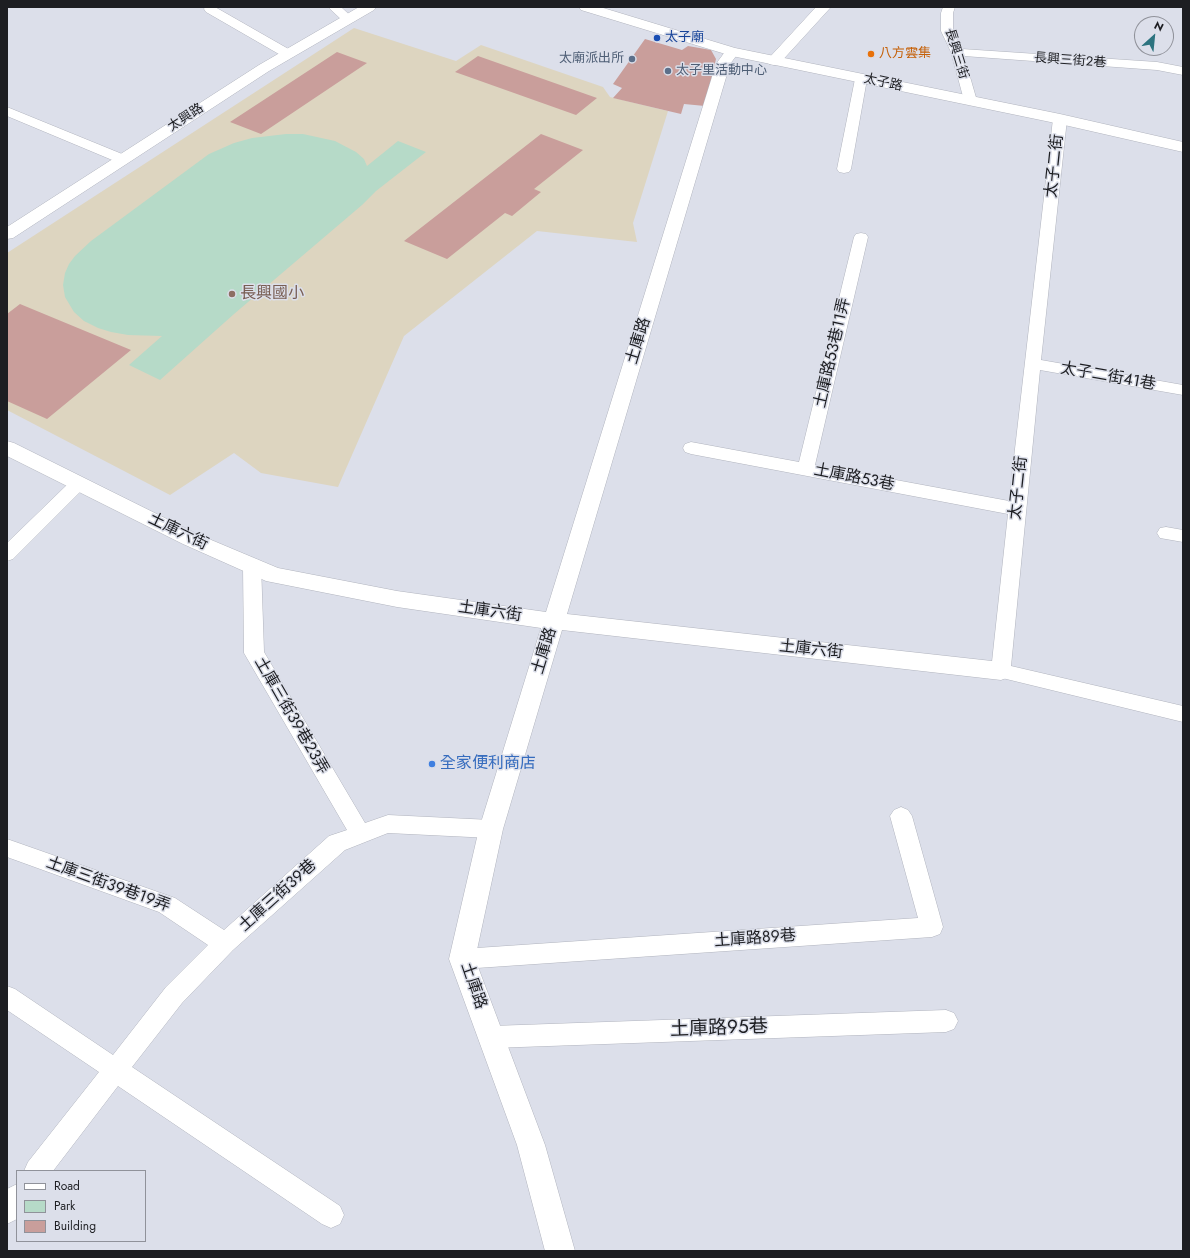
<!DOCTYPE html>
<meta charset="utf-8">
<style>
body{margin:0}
#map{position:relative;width:1190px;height:1258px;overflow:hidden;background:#dcdfea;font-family:Jost,sans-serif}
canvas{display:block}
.frame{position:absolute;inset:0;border:8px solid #1d1e22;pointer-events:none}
.legend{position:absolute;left:16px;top:1170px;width:130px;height:72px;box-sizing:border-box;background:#dcdfea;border:1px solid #90929a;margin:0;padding:5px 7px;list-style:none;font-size:12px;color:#1d1e22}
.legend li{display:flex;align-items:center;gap:8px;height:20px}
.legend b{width:20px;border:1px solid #90929a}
.north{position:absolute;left:1134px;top:16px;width:40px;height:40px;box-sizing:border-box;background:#dcdfea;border:1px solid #90929a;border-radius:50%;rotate:27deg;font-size:11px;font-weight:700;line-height:16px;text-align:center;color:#1d1e22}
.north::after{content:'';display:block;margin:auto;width:14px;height:18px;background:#2c737f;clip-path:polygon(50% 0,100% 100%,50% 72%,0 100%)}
</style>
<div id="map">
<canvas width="1190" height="1258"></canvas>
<div class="frame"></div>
<ul class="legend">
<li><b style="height:5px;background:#fff"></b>Road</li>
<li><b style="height:11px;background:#b6dac8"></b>Park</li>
<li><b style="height:11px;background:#c99e9b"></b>Building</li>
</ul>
<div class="north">N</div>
</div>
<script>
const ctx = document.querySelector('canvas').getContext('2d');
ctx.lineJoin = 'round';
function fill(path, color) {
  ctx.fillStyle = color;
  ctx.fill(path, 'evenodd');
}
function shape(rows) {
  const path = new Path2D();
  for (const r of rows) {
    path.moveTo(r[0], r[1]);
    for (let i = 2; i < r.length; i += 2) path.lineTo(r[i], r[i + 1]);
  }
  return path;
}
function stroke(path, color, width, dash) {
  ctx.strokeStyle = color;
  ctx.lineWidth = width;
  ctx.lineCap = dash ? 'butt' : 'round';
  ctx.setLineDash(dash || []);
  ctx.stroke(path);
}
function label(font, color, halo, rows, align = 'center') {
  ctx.font = font + ' Jost,"Noto Sans TC",sans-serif';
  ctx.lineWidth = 3;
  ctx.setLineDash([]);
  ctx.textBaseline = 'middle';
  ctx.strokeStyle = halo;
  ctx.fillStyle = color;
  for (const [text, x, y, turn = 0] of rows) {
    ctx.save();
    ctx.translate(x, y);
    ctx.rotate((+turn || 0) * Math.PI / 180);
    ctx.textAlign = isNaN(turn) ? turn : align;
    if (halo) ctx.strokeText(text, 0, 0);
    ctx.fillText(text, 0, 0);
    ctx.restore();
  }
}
fill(shape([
 [354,28,456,61,481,45,603,87,610,97,668,111,633,223,637,242,537,231,404,336,338,487,261,473,234,453,170,495,7,410,7,253]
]), '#ddd5c0');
fill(shape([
 [286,134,303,134,335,141,356,152,364,159,367,166,398,141,426,152,376,191,362,205,234,314,160,380,129,365,162,336,128,335,111,332,98,328,84,321,74,312,65,297,63,285,65,273,69,264,75,256,91,241,209,154,234,143,252,138]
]), '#b6dac8');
fill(shape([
 [645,39,682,50,688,46,711,50,716,59,705,106,684,104,681,114,613,98,622,88,613,84],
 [337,52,367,63,261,134,230,122],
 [478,56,597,98,576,115,455,72],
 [541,134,583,150,534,189,541,192,512,216,505,213,447,259,404,241],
 [20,304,131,350,47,419,7,401,7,314]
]), '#c99e9b');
const service = shape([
 [205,7,215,7,292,51,294,54,292,57,284,57,206,12,204,9,205,7],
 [328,7,341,7,354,19,352,22,344,22,328,7],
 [943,7,955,7,953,13,953,31,962,49,1157,62,1183,67,1183,75,1157,70,964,56,977,101,975,104,965,104,951,52,941,31,941,13,943,7],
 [861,75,866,76,867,79,851,169,849,172,844,173,839,172,837,169,855,79,856,76,861,75],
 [7,107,127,156,129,159,127,162,122,163,117,162,7,116,7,107],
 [1060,115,1065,116,1067,119,1041,360,1183,385,1183,395,1040,370,1011,666,1183,706,1183,722,994,676,991,671,1008,514,691,454,685,452,683,448,685,444,691,442,799,462,854,237,856,234,861,233,866,234,868,237,815,465,1009,501,1053,119,1055,116,1060,115],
 [79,477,85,479,88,483,85,487,13,559,7,561,7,543,73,479,79,477],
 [1166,527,1183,530,1183,542,1160,538,1157,533,1160,528,1166,527],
 [252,558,258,560,261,565,264,652,365,823,388,815,491,820,499,823,502,829,499,835,491,838,388,833,345,850,233,950,182,1003,132,1067,340,1206,344,1215,340,1224,331,1228,322,1224,118,1086,53,1171,24,1171,28,1162,99,1072,7,1010,7,986,15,989,113,1055,166,987,208,945,159,912,7,857,7,839,175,898,224,930,329,836,347,830,244,653,243,565,246,560,252,558],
 [901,807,908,810,912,816,943,927,940,934,932,937,462,969,454,966,451,959,454,952,462,949,918,918,890,816,894,810,901,807],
 [946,1010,954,1013,958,1021,954,1029,946,1032,492,1048,484,1045,480,1037,484,1029,492,1026,946,1010],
 [17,1184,17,1219,7,1224,7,1189,17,1184]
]);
const minor = shape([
 [359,7,376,7,374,10,269,71,13,238,7,239,7,227,259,65,359,7],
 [816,7,831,7,779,64,774,65,769,64,767,61,769,58,816,7],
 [732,48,737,49,739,52,730,64,567,614,1001,662,1009,665,1012,671,1009,677,1001,680,562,630,503,829,475,959,545,1145,575,1251,545,1251,517,1145,449,959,479,829,541,628,397,607,266,581,183,544,7,456,7,441,14,443,197,534,278,568,397,591,546,612,716,64,727,49,732,48]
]);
const tertiary = shape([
 [579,7,600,7,735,48,1060,114,1183,142,1183,152,1060,124,732,56,581,10,579,7]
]);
stroke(service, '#b1b4be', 1);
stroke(minor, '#b1b4be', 1);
stroke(tertiary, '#b1b4be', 1);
fill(service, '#fff');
fill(minor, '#fff');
fill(tertiary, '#fff');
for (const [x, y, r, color] of [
 [657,38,4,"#1a4fb4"],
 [871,54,4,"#e8710a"],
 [632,59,4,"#5c6f8a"],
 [668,71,4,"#5c6f8a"],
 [232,294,4,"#8d6e63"],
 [432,764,4,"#3f7fe0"]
]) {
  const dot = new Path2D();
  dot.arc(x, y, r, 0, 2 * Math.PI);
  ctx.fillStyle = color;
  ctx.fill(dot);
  stroke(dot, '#dcdfea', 1.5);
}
label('13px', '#164399', '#dcdfea', [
 ["太子廟",665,38]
], 'left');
label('13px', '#c56008', '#dcdfea', [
 ["八方雲集",879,54]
], 'left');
label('13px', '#1d1e22', '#dcdfea', [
 ["長興三街",956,54,73],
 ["長興三街2巷",1070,61,4],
 ["太子路",883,83,12],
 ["太興路",186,118,-33]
]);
label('13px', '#4e5e75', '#dcdfea', [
 ["太廟派出所",624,59],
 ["太子里活動中心",676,71,"left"]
], 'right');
label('16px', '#1d1e22', '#dcdfea', [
 ["太子二街",1055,166,-84],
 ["土庫路",639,341,-73],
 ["土庫路53巷11弄",833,353,-77],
 ["太子二街41巷",1108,377,10],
 ["土庫路53巷",854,478,11],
 ["太子二街",1019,488,-84],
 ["土庫六街",178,532,26],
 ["土庫六街",490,612,8],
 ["土庫六街",811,650,6],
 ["土庫路",545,651,-73],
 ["土庫三街39巷23弄",291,716,60],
 ["土庫三街39巷19弄",108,885,20],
 ["土庫三街39巷",278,896,-42],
 ["土庫路89巷",755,939,-4],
 ["土庫路",473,986,71]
]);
label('16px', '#785e54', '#dcdfea', [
 ["長興國小",240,294]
], 'left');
label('16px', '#366cbe', '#dcdfea', [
 ["全家便利商店",440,764]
], 'left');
label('19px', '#1d1e22', '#dcdfea', [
 ["土庫路95巷",719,1029,-2]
]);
</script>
